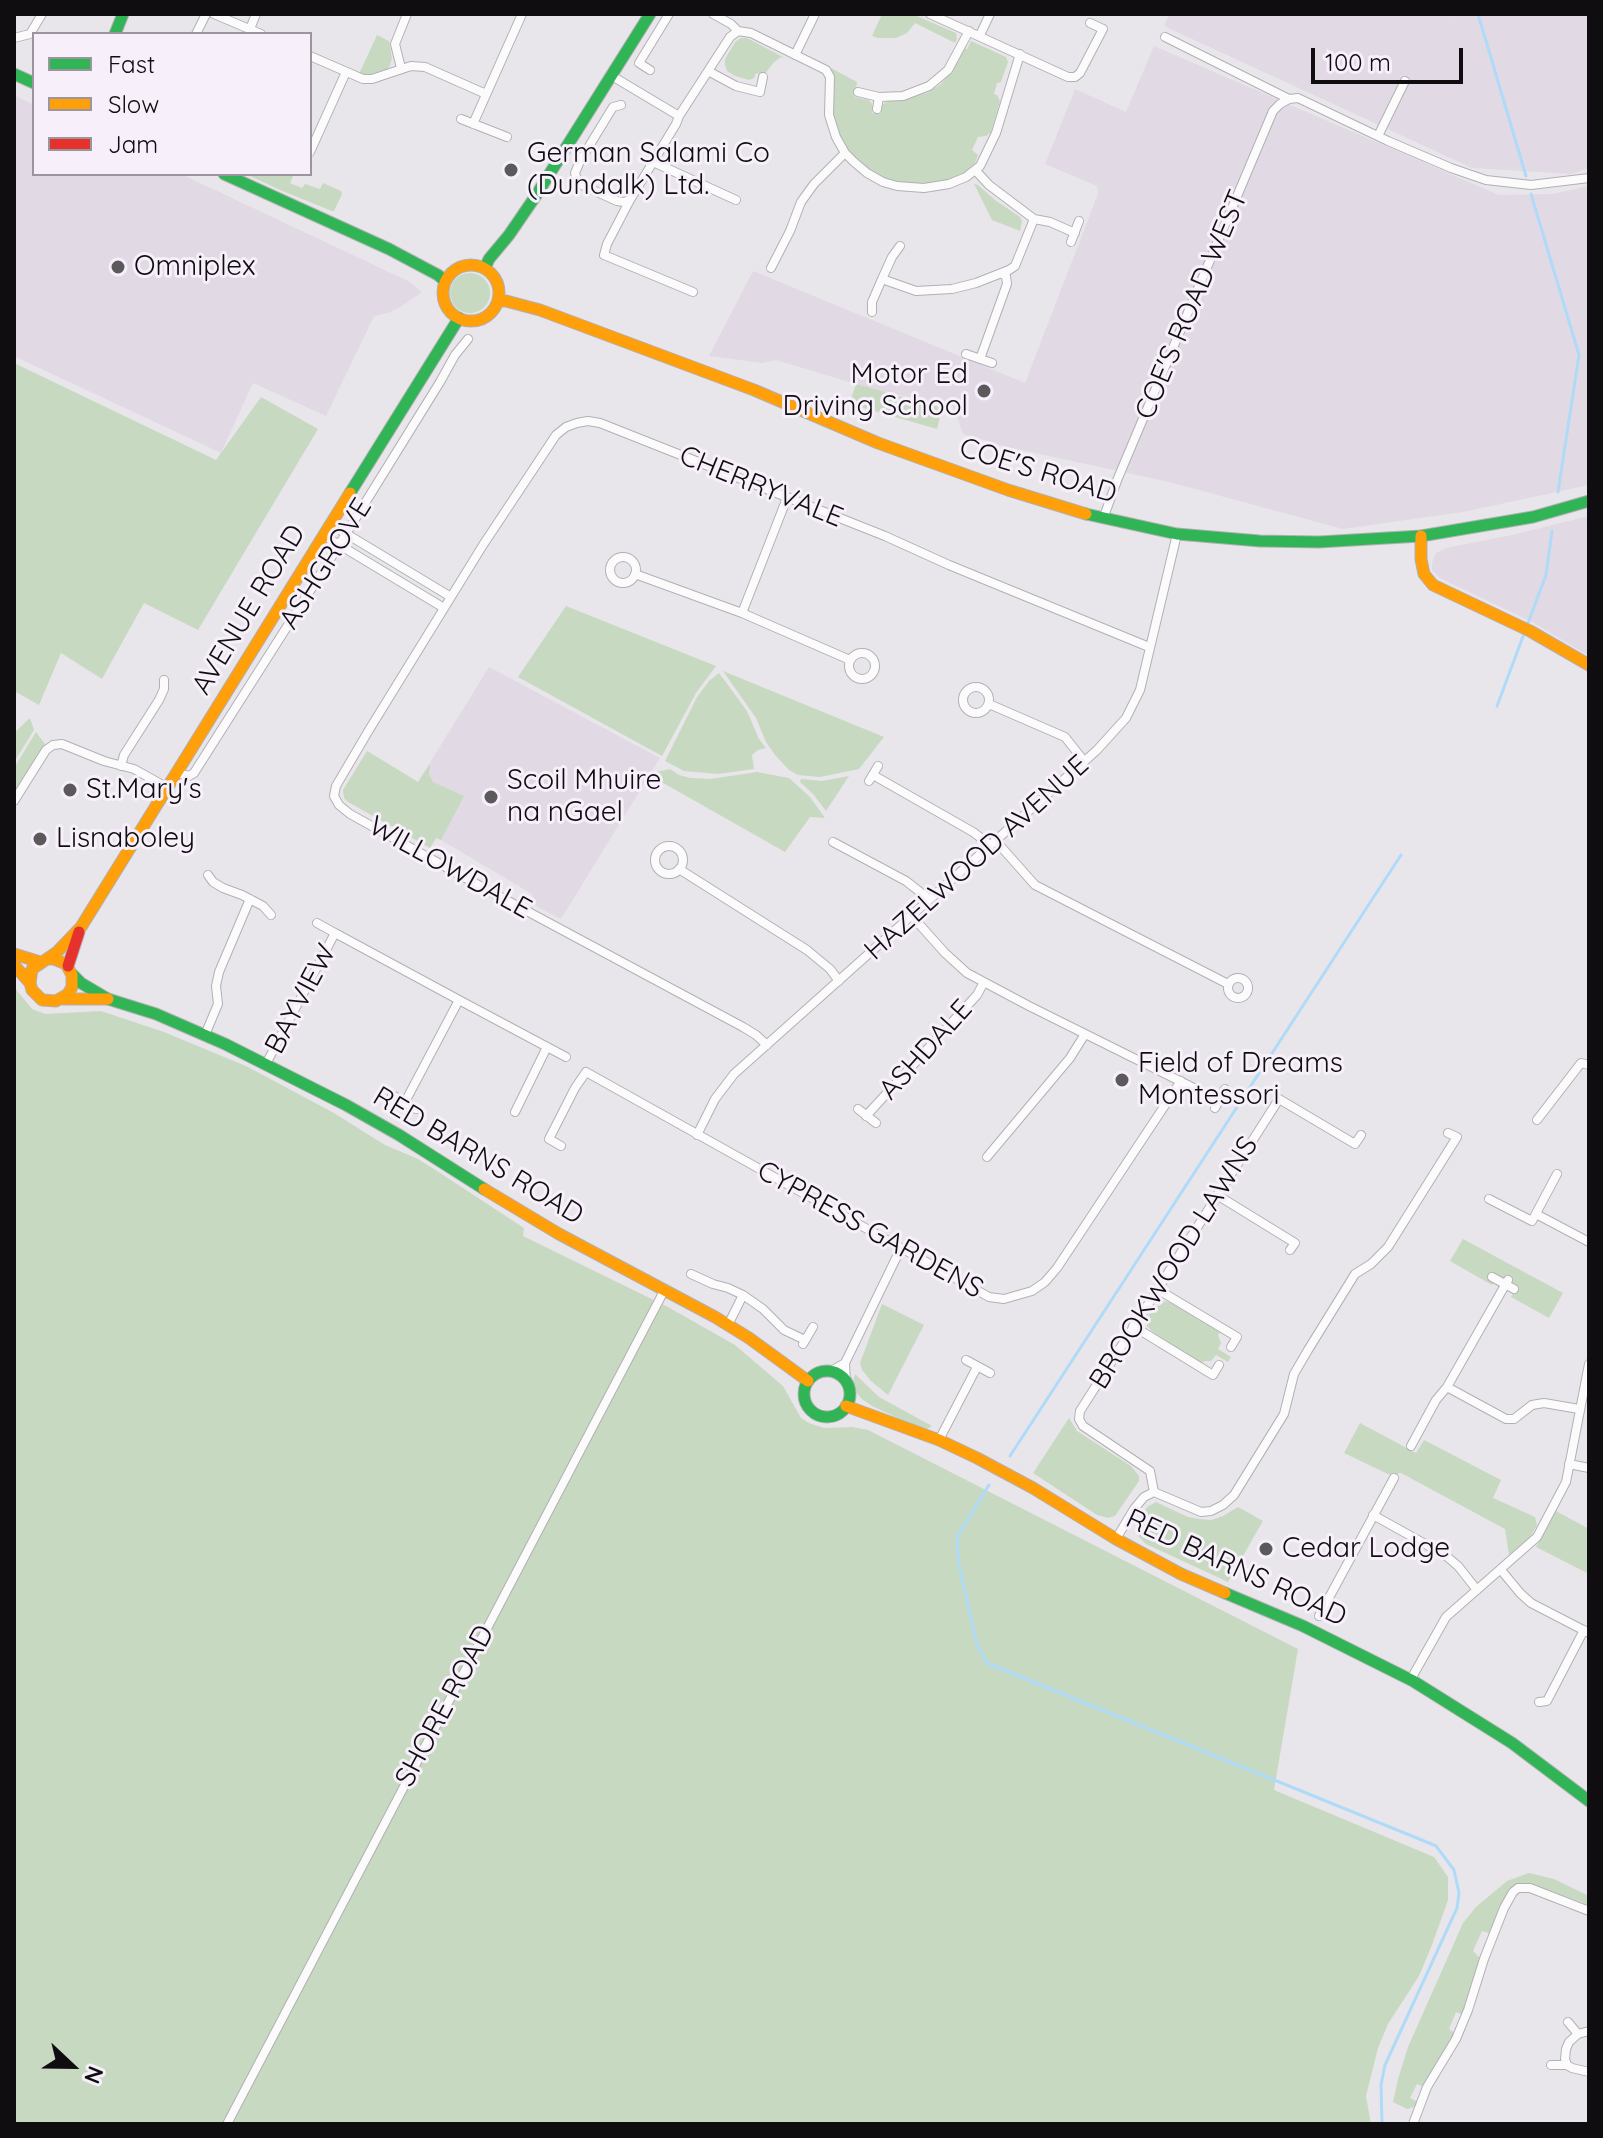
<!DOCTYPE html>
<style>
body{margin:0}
#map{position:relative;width:1603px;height:2138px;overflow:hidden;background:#e9e6eb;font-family:Quicksand,sans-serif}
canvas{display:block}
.frame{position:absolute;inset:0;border:16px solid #100d11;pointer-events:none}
.legend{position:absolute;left:32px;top:32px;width:280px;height:144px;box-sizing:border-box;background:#f7f0fb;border:2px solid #9b959d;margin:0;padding:10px 14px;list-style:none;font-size:24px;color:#100d11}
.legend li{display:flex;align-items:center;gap:16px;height:40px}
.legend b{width:40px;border:2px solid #9b959d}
.north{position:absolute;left:32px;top:2026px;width:80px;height:80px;-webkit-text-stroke:6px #f7f0fb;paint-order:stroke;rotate:112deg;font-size:22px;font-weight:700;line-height:32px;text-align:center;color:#100d11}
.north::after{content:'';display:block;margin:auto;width:28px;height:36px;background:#100d11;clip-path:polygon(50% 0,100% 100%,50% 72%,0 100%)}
.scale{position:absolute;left:1311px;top:48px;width:152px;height:36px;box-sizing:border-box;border:4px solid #100d11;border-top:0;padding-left:10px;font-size:24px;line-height:28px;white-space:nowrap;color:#100d11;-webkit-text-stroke:6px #f7f0fb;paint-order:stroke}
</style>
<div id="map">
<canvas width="1603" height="2138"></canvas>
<div class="frame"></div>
<ul class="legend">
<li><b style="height:10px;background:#30b455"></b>Fast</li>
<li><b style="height:10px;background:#ff9f0a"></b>Slow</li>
<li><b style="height:10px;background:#e5322d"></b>Jam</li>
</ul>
<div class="north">N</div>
<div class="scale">100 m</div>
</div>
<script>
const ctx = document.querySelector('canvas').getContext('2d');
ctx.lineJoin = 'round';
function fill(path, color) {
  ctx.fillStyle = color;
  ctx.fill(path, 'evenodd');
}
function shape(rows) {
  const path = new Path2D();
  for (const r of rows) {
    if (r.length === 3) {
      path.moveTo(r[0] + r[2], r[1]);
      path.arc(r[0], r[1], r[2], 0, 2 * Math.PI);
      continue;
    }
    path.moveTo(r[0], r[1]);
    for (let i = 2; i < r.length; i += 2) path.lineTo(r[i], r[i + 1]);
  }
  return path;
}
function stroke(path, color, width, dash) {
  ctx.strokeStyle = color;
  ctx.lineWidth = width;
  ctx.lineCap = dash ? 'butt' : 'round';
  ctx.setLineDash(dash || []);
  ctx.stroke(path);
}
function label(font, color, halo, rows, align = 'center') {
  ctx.font = font + ' Quicksand,sans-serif';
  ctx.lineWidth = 6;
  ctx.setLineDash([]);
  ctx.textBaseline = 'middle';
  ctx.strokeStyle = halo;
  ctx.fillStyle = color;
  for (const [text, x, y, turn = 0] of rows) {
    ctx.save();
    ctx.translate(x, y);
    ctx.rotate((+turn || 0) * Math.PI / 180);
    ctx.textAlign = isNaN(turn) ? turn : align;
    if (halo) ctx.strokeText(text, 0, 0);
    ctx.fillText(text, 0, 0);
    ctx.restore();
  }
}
fill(shape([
 [1169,14,1446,14,1452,17,1454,14,1589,14,1589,168,1571,174,1472,168,1164,26],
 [1154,46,1499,195,1552,194,1589,186,1589,485,1463,512,1343,529,1169,482,1003,446,963,434,953,406,879,391,776,360,762,363,709,356,753,271,1025,383,1098,194,1097,186,1045,164,1075,89,1126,112],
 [14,95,34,105,34,174,181,174,410,282,422,292,400,307,388,313,374,316,326,416,253,383,221,453,14,356],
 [1589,516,1589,656,1534,623,1440,578,1432,570,1432,563,1436,553,1446,548,1512,535],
 [489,667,660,758,561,919,536,906,532,894,441,840,436,838,430,848,367,751,418,782]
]), '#e1d9e4');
fill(shape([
 [882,14,912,14,956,33,957,39,955,43,915,23,907,33,896,38,878,38,872,36],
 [377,35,389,41,392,58,390,65,388,69,364,76,359,74],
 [741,38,747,38,785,58,781,57,774,62,764,75,756,73,754,78,749,80,735,76,727,71,725,65,725,59,736,41],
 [971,41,1006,57,1008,62,1001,82,997,83,994,94,997,95,1000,101,991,132,986,136,978,137,972,150,978,155,974,166,962,176,950,181,923,186,902,184,883,179,864,168,849,152,837,135,833,122,833,82,831,68,857,82,855,97,869,100,872,104,872,113,879,114,881,106,886,102,912,97,927,93,940,85,953,70,964,48,967,49],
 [246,174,294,174,290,183,302,188,305,184,320,189,323,183,341,191,342,194,334,211,332,211,280,190],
 [974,184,978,185,995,200,1020,217,1022,221,1020,231,992,220],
 [470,293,20],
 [14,363,216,460,261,397,318,429,198,630,144,603,102,679,61,653,39,705,14,691],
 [856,384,942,408,937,429,857,406,851,399],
 [566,606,716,666,696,693,662,756,518,677],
 [723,671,884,737,859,769,820,777,798,775,789,770,775,755,766,742,756,718],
 [719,673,747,711,759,739,766,748,758,750,752,755,754,769,718,774,684,771,665,761,697,697,709,681],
 [30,718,34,730,14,762,14,733],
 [36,732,45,744,14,793,14,768],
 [367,751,418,782,430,764,429,774,433,782,464,796,441,840,436,838,430,848,348,802,344,798,343,790],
 [670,769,679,775,690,778,710,779,757,772,789,778,810,797,825,818,810,817,785,852,651,776,652,773],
 [849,776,826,811,813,794,800,782,801,779,822,781],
 [14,987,32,1009,45,1014,101,1011,164,1032,246,1066,334,1113,385,1145,418,1159,437,1171,524,1228,523,1236,668,1307,735,1345,783,1386,801,1418,809,1423,824,1428,852,1427,868,1430,1298,1649,1274,1790,1434,1857,1448,1877,1448,1900,1432,1945,1419,1976,1388,2024,1378,2048,1366,2096,1371,2124,14,2124],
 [1463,1239,1563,1293,1549,1318,1511,1297,1517,1285,1498,1275,1492,1285,1450,1261],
 [1164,1301,1171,1303,1220,1332,1218,1335,1221,1343,1218,1349,1231,1357,1228,1362,1216,1355,1211,1361,1204,1361,1202,1364,1153,1332,1147,1326,1149,1314,1152,1308,1161,1305],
 [882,1304,924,1325,888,1395,871,1381,862,1370,860,1363],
 [855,1374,879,1397,932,1426,927,1429,915,1426,872,1406,862,1399,856,1392,853,1382],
 [1069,1418,1077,1431,1131,1466,1139,1476,1139,1481,1115,1516,1108,1518,1097,1515,1033,1473],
 [1360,1423,1416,1453,1424,1440,1501,1480,1493,1498,1535,1517,1537,1525,1530,1537,1509,1555,1505,1529,1401,1473,1390,1475,1344,1453],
 [1156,1502,1188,1517,1199,1519,1211,1520,1223,1516,1238,1507,1263,1521,1228,1582,1146,1544,1139,1537,1136,1531,1138,1523,1147,1507],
 [1556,1511,1589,1529,1589,1574,1536,1547],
 [1529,1873,1554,1879,1589,1896,1589,1905,1535,1885,1518,1883,1509,1889,1489,1933,1482,1931,1473,1951,1480,1958,1464,2015,1456,2012,1449,2029,1455,2033,1424,2087,1417,2084,1410,2098,1418,2102,1414,2107,1407,2109,1393,2102,1398,2079,1408,2047,1463,1923,1476,1907,1507,1881]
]), '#c7d9c1');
stroke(shape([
 [1478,14,1526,176],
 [1531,194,1579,355,1558,492],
 [1497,706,1546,575,1552,531],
 [1010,1456,1401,855],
 [989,1485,957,1537,959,1565,977,1645,987,1663,1429,1843,1436,1846,1454,1870,1459,1893,1457,1908,1385,2065,1381,2085,1382,2124]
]), '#afdbf8', 3);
const street = shape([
 [214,14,261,34],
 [713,14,731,24,738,31],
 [930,14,1068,77,1075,77,1080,73,1103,29,1090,23],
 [250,29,256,14],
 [196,34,206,14],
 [980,35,990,14],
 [1165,37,1289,99],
 [14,38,30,34,42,14],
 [795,55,815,14],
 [310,56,363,79,372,79,411,66,425,67,486,94],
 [401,68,395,44,407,14],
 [650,70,639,63,669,14],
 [708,71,736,86,760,92,763,77],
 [612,76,679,116,730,37,738,31,751,33,826,70,830,77,829,115,836,137,845,153,854,162,867,173,883,182,897,186,924,188,949,184,966,177,980,166,996,133,1020,54],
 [858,92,879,97,903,96,929,86,948,70,969,31],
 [621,105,613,107,580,161,575,173,577,180,584,186,617,201,624,202,630,200,676,124,679,116],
 [877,109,879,97],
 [461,119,507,137],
 [473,124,522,14],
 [1378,136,1405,81],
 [310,152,346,72],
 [653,162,736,200],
 [976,171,989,185,1034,219,1050,222,1075,233],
 [630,200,607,244,604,255,693,292],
 [1071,242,1079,221],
 [900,246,892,257,882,279,916,291,952,289,976,283,1009,270,1015,266,1034,219],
 [771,268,790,231,801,202,814,184,845,153],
 [872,312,872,302,882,279],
 [966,354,992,363],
 [980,359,1007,284,1006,276,1002,274],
 [787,498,742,613,850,660],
 [1103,519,1118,478,1273,111,1280,104,1289,99,1298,98,1388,141,1451,168,1486,180,1531,185,1589,178],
 [330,524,451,597],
 [323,535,444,608],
 [623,570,13],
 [635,574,742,613],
 [862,666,13],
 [976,700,13],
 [989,704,1065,737,1084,761],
 [121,766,124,755,159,700,164,689,164,680],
 [177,773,189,776,194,773,339,545,440,382,455,355,468,339],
 [873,775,973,832,990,845],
 [869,781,878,766],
 [14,801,46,750,53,745,62,744,104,761,134,769,168,788],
 [995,840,1035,885,1228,984],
 [833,842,906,881,929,899],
 [669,860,14],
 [679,869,807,950,830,969,839,981],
 [208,875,213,882,223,888,242,895,263,906,271,915],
 [911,915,945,953,967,973,1029,1006,1218,1100],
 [335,933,459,1000,405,1102,416,1109],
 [1238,988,10],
 [459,1000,566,1057],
 [205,1035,218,1004,216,986,219,972,250,899],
 [767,1045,756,1035,743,1027,469,880,350,814,339,805,334,796,336,786,369,730,483,545,556,435,566,427,577,423,588,421,600,423,885,536,949,565,1149,647],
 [266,1064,335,933,317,923],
 [392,1095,405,1102],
 [1215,1108,1225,1089],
 [858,1109,876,1123],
 [515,1112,547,1047],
 [866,1116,977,995,984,982],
 [1537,1120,1581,1063,1589,1065],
 [697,1135,715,1099,734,1074,1097,750,1126,718,1140,690,1177,534],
 [561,1146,549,1139,575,1088,586,1072,989,1297,1004,1299,1032,1291,1045,1282,1057,1268,1181,1081],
 [987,1157,1070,1058,1085,1034],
 [1217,1195,1295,1243,1290,1250],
 [1489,1199,1532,1221,1557,1174],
 [1536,1214,1589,1242],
 [691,1274,713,1284,728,1288,743,1295,763,1309,784,1330,805,1340],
 [1492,1277,1514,1289],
 [1157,1289,1237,1337,1231,1347],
 [728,1325,743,1295],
 [1133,1326,1213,1375,1219,1365],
 [803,1344,813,1327],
 [966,1360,990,1373],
 [829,1372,845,1363],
 [846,1382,845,1363,901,1248],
 [1447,1387,1506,1419,1514,1419,1532,1405,1544,1403,1579,1409],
 [939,1440,977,1367],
 [1411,1446,1436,1400,1447,1387,1508,1280],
 [1569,1464,1589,1468],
 [1154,1492,1150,1471,1083,1426,1079,1419,1080,1411,1279,1099,1355,1144,1361,1135],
 [1373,1515,1445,1555,1458,1566,1477,1590],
 [1116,1539,1134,1509,1144,1497,1154,1492,1201,1512,1211,1511,1223,1505,1234,1495,1284,1414,1294,1374,1308,1350,1355,1274,1371,1264,1388,1247,1457,1137,1448,1133],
 [1501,1570,1520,1593,1531,1603,1589,1633],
 [1319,1616,1394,1478],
 [1411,1679,1446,1617,1537,1537,1566,1482,1589,1364],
 [1539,1702,1547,1701,1584,1630],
 [1568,2022,1578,2034],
 [1589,2031,1578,2034,1569,2042,1566,2049,1565,2059,1567,2065,1572,2068,1589,2072],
 [1551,2065,1567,2065],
 [227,2124,665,1289],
 [1413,2124,1427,2087,1456,2039,1468,2010,1484,1959,1504,1908,1513,1892,1518,1888,1530,1888,1589,1911]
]);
const fast = shape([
 [115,34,123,14],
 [14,74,34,83],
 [224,174,389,249,438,275,445,281],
 [485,268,489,259,509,235,535,197,650,14],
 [350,493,459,318],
 [1086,514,1177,534,1260,541,1319,542,1421,536,1533,517,1589,501],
 [73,975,81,983,108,999,156,1014,225,1044,346,1105,399,1135,484,1189],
 [827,1394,23],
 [1225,1593,1303,1626,1413,1681,1512,1743,1589,1801]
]);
const slow = shape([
 [471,293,28],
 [498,301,506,301,540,310,754,390,878,443,1008,490,1086,514],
 [1421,536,1421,559,1424,574,1433,585,1530,631,1589,665],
 [14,954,40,962],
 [48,959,54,959,66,964,72,975,72,987,68,994,56,1001,42,1000,32,990,30,983,32,969,57,952,81,927,350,493],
 [14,965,30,983],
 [63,999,108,999],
 [484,1189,559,1234,715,1317,749,1338,808,1381],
 [846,1406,939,1440,977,1458,1033,1488,1116,1539,1181,1574,1225,1593]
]);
const jam = shape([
 [68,966,79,932]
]);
stroke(street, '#b2b0b4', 10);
stroke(fast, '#b2b0b4', 13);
stroke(slow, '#b2b0b4', 13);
stroke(jam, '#b2b0b4', 13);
stroke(street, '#fcfbfc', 8);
stroke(fast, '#30b455', 11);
stroke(slow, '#ff9f0a', 11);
stroke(jam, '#e5322d', 11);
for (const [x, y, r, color] of [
 [511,170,8,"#5c595d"],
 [118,267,8,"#5c595d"],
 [984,391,8,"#5c595d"],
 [70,790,8,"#5c595d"],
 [491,797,8,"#5c595d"],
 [40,839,8,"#5c595d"],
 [1122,1080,8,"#5c595d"],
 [1266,1549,8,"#5c595d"]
]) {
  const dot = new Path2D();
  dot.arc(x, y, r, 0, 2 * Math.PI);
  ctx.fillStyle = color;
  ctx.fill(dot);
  stroke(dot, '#f7f0fb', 3);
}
label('28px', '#100d11', '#f7f0fb', [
 ["German Salami Co",527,154],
 ["(Dundalk) Ltd.",527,186],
 ["Omniplex",134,267],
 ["Motor Ed",968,375,"right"],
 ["Driving School",968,407,"right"],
 ["Scoil Mhuire",507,781],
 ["na nGael",507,813],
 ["St.Mary's",86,790],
 ["Lisnaboley",56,839],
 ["Field of Dreams",1138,1064],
 ["Montessori",1138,1096],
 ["Cedar Lodge",1282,1549]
], 'left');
label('28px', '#100d11', '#f7f0fb', [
 ["COE'S ROAD WEST",1192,305,-67],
 ["COE'S ROAD",1038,471,17],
 ["CHERRYVALE",761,487,22],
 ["ASHGROVE",326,564,-58],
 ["AVENUE ROAD",249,610,-59],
 ["HAZELWOOD AVENUE",977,858,-42],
 ["WILLOWDALE",450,868,29],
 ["BAYVIEW",301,999,-62],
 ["ASHDALE",926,1050,-48],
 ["RED BARNS ROAD",478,1156,31],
 ["CYPRESS GARDENS",870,1230,29],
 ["BROOKWOOD LAWNS",1174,1263,-58],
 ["RED BARNS ROAD",1236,1568,25],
 ["SHORE ROAD",445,1706,-62]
]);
</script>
